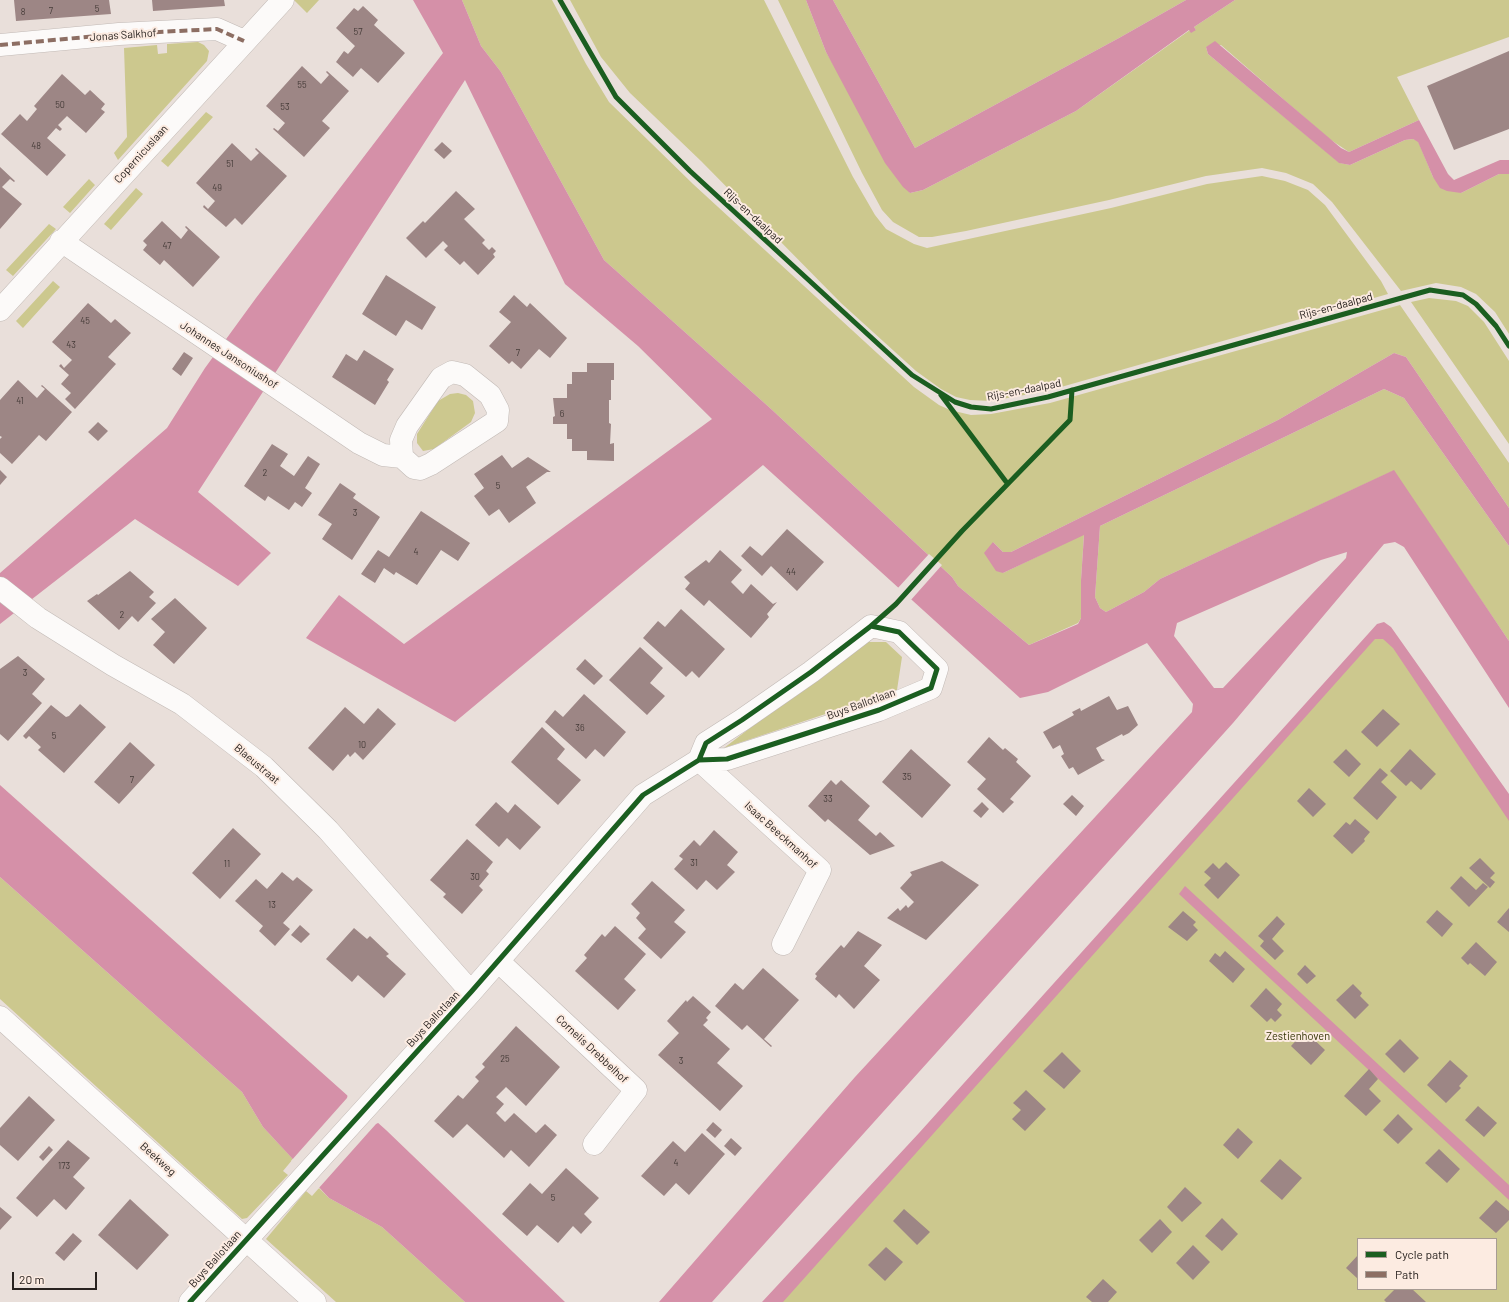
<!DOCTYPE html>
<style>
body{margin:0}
#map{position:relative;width:1509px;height:1302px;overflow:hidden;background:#e9dfda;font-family:Barlow,sans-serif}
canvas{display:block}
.legend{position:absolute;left:1357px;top:1238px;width:140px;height:52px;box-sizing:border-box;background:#fcebe1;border:1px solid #a79b93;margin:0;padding:5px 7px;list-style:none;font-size:12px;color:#28221f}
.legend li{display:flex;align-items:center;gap:8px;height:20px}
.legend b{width:20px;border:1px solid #a79b93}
.scale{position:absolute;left:12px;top:1272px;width:85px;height:18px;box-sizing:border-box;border:2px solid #28221f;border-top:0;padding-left:5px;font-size:12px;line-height:14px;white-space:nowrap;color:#28221f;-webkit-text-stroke:3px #fcebe1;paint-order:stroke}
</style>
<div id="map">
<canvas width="1509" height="1302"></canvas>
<ul class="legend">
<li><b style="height:5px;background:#1b5e20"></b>Cycle path</li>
<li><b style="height:5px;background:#8d6e63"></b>Path</li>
</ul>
<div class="scale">20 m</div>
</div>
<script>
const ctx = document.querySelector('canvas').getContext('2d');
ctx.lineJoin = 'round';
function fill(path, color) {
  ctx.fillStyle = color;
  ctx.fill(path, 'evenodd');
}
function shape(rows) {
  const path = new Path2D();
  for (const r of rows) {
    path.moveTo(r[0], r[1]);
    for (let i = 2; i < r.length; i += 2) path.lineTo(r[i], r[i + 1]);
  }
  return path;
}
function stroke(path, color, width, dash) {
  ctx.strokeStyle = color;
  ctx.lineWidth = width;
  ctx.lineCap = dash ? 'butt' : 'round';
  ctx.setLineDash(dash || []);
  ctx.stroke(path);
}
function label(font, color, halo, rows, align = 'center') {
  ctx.font = font + ' Barlow,sans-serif';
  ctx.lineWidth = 4;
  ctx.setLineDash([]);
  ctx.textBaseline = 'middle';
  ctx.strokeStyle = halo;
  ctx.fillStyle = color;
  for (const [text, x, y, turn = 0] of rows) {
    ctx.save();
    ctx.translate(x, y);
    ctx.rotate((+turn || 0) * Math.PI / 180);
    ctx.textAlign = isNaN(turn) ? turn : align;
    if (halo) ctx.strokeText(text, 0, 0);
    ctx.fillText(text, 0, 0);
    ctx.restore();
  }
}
fill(shape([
 [294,0,319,0,307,13],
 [462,0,552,0,586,64,609,102,693,184,914,387,939,405,950,410,971,415,991,414,1050,403,1400,305,1509,463,1509,508,1406,357,1394,353,1278,420,1011,552,1003,552,993,542,1003,573,1084,534,1081,580,1081,618,1078,623,1029,645,958,586,952,577,770,408,604,260,501,72,481,46],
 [570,0,764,0,853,177,875,215,886,229,914,244,927,248,1111,208,1207,184,1262,176,1285,181,1308,190,1325,205,1381,281,1388,294,1047,391,991,401,970,400,956,397,941,389,916,371,841,303,701,161,630,93,601,57],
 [778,0,806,0,826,52,910,193,923,190,1076,111,1190,30,1196,30,1194,27,1235,0,1509,0,1509,37,1397,77,1419,120,1349,152,1328,138,1221,45,1206,47,1208,54,1340,163,1350,165,1405,140,1413,139,1418,141,1433,177,1461,193,1499,174,1509,174,1509,334,1495,312,1476,294,1461,287,1436,283,1401,291,1332,202,1313,184,1286,173,1262,168,1206,176,1109,200,966,231,932,237,919,237,893,222,882,210,862,173],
 [833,0,1186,0,1119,38,915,148],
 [198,42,204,45,209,51,207,61,118,160,114,153,127,137,124,48,157,45,158,54,167,53,167,44],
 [206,112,213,117,168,167,161,161],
 [89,179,95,185,70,213,63,207],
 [136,188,143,194,111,230,104,224],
 [49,224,56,229,13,276,6,270],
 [53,281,60,287,23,328,16,321],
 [1429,298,1456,301,1468,306,1484,322,1509,361,1509,444,1411,302],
 [1384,389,1404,398,1509,546,1509,641,1393,471,1160,579,1144,592,1106,612,1100,608,1095,597,1100,526],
 [458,393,466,395,473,401,475,413,471,422,434,449,423,451,417,443,417,434,438,401,450,394],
 [1383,629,1509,807,1509,1302,775,1302],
 [1358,1239,1496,1239,1496,1289,1358,1289],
 [862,642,886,642,902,657,897,690,724,748],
 [0,877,242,1092,263,1127,293,1159,283,1171,288,1175,247,1218,242,1219,0,999],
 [319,1188,329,1198,382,1227,465,1302,336,1302,266,1239,306,1191,312,1196]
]), '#ccc88e');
fill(shape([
 [413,0,462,0,481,46,501,72,604,260,770,408,952,577,958,586,1029,645,1078,624,1081,618,1081,580,1084,535,1003,573,996,571,984,553,993,542,1003,552,1011,552,1278,420,1394,353,1406,357,1509,508,1509,546,1404,398,1384,389,1100,526,1095,597,1100,608,1106,612,1144,592,1160,579,1394,470,1509,641,1509,708,1404,547,1395,542,1384,544,1233,723,712,1302,659,1302,855,1077,1192,712,1193,704,1147,643,1048,692,1020,698,763,465,455,722,306,638,339,595,404,644,712,419,638,346,565,284,465,80,198,492,271,553,238,586,135,519,0,624,0,573,167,428,205,368,256,298,443,53],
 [1347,552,1346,558,1223,688,1214,688,1174,636,1177,623,1321,560],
 [806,0,833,0,915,148,1119,38,1186,0,1235,0,1194,27,1196,30,1191,33,1189,30,1076,111,923,190,910,193,903,187,885,163,826,52],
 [1215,41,1341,148,1349,152,1419,120,1448,174,1454,180,1500,160,1509,160,1509,174,1499,174,1461,193,1447,191,1440,188,1433,177,1418,142,1413,139,1405,140,1350,165,1339,163,1208,54,1206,47],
 [1384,622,1391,627,1509,794,1509,821,1393,648,1383,639,1375,639,783,1302,762,1302,919,1133,1377,624],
 [0,785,386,1130,565,1302,465,1302,382,1227,329,1198,263,1127,242,1092,0,877],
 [1185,886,1509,1185,1509,1200,1179,894]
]), '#d590a8');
fill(shape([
 [929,554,942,565,910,601,897,589],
 [348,1094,380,1122,376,1124,318,1189,291,1161,347,1098]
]), '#e9dfda');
fill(shape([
 [14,0,109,0,111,14,16,21],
 [152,0,224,0,225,6,153,11],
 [363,6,378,20,374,25,405,53,378,83,361,68,353,77,336,62,344,51,348,54,355,46,336,28,354,8,358,11],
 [1509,51,1509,129,1454,150,1427,86],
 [302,66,321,84,329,75,326,72,327,71,349,91,322,121,330,128,304,157,273,129,274,128,278,131,285,123,266,106],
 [62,74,85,95,90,90,105,104,101,109,105,112,86,133,67,116,58,125,62,129,60,131,56,128,47,138,66,155,47,176,1,134,20,114,27,121,37,109,34,106],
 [442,142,452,151,444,159,434,150],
 [232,143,251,161,259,153,255,149,256,148,287,176,242,225,235,218,226,227,203,207,204,205,208,209,215,201,196,183],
 [0,167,15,181,14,182,10,179,2,187,22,204,0,229],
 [456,191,475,209,464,219,485,240,482,243,489,250,492,247,496,251,493,254,495,257,478,275,464,261,460,265,444,250,448,246,443,241,426,258,406,238,423,221,425,223],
 [162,221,181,239,188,230,185,227,186,226,220,257,193,287,164,260,160,265,143,250,147,245,143,241],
 [386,275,436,307,422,330,406,320,396,336,362,314],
 [514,295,527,307,530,303,567,338,550,358,539,349,521,369,512,361,509,364,489,346,511,322,499,312],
 [88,303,111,323,115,319,131,333,108,357,116,364,75,409,65,399,71,393,61,384,69,375,59,366,61,364,64,368,72,360,52,342],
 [364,350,394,369,387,380,389,382,375,405,332,377,346,354,357,361],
 [184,352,193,358,181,376,172,369],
 [587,363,614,363,614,380,611,380,611,400,609,400,609,423,611,424,610,444,614,443,614,461,587,460,587,451,572,451,572,439,567,439,567,424,553,424,553,417,555,416,553,398,567,398,567,384,572,384,572,372,587,372],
 [18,380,37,398,45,389,41,386,42,385,72,412,46,441,39,435,12,464,0,453,0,439,2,437,0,436,0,400],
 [98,422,108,431,98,441,88,432],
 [272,444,288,454,280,466,294,476,308,456,320,464,305,488,312,493,302,507,295,502,289,510,268,496,265,501,244,486],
 [502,455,512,468,528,457,551,472,547,472,526,487,536,503,509,523,499,509,489,516,474,496,484,488,474,474],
 [0,470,7,477,0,485],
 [340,483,356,494,353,498,380,517,352,560,322,539,332,524,318,515],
 [421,511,470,543,458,561,441,550,417,585,396,572,394,575,384,568,375,583,361,574,378,550,389,557],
 [787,529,824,562,797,591,771,566,762,576,741,556,750,546,762,556],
 [720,550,742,570,731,582,743,594,751,584,773,604,777,602,767,614,769,617,751,638,709,600,704,606,685,589,690,583,684,577,706,560,709,563],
 [130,571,154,592,149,597,156,603,138,622,132,616,119,630,87,601,97,594,98,595],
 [175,598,207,628,174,664,153,645,165,632,151,619],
 [681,609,725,649,699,678,692,671,686,677,643,638,658,621,665,627],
 [640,647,663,668,650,683,665,696,647,715,609,680],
 [18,656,45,679,32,694,42,703,8,741,0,734,0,669],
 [585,659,603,676,594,685,576,669],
 [584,694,626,732,604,757,595,749,586,759,545,722,555,710,563,717],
 [1109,696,1117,710,1128,706,1138,725,1129,733,1123,736,1122,734,1096,748,1102,759,1105,760,1078,775,1073,767,1069,769,1061,756,1064,754,1060,745,1053,749,1043,732,1074,715,1072,712,1080,708,1081,711],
 [80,704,106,727,64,773,38,750,41,747,29,736,26,739,23,736,51,705,66,717,69,716],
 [345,707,364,724,378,708,396,724,363,760,355,752,350,757,348,754,333,771,308,748],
 [1383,709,1400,724,1377,747,1361,732],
 [542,727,565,749,557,759,581,780,558,805,511,762],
 [989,737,1003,750,1005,748,1018,759,1016,762,1031,776,1010,799,1014,802,1003,813,977,789,986,779,967,762],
 [130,742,155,765,119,804,94,782],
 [911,749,951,785,922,818,882,782],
 [1346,749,1361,764,1349,777,1333,762],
 [1410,749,1436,774,1421,790,1411,781,1406,786,1390,771],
 [1380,768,1388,775,1381,782,1397,797,1377,820,1353,798],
 [831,780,836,785,841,780,870,806,858,820,876,836,880,832,895,846,870,855,828,819,825,822,808,806],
 [1309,788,1326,804,1313,817,1297,801],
 [1072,795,1084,806,1076,816,1063,804],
 [496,802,508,813,515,804,541,827,520,850,507,838,499,847,475,825],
 [982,802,989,809,981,818,973,811],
 [1355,819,1370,832,1364,839,1365,841,1352,854,1333,836,1346,822,1350,825],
 [233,828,261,854,220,899,192,873],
 [714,830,738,852,727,865,735,872,717,890,706,880,697,890,674,869,683,859,679,856,694,840,700,846],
 [467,839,493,862,486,871,489,874,479,886,483,890,462,914,443,897,446,894,430,880],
 [1480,858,1495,873,1490,878,1495,882,1490,888,1469,868],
 [942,861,979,885,926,940,887,918,898,908,900,911,906,905,908,908,914,902,900,888,912,875,910,872],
 [1226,862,1240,875,1218,899,1204,885,1211,878,1204,872,1213,863,1219,869],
 [282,872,293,881,297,877,313,890,283,923,290,929,275,946,259,931,263,926,235,901,256,879,267,889],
 [1461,876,1476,890,1483,883,1488,887,1469,907,1450,888],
 [652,881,685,910,674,922,686,932,661,959,638,938,646,929,636,918,640,913,631,904],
 [1509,908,1509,932,1497,922],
 [1437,910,1453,924,1442,937,1426,922],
 [1183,911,1196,922,1193,925,1198,930,1187,941,1168,927],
 [1277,916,1285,924,1272,939,1284,951,1275,960,1260,946,1264,941,1258,936],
 [300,925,310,934,301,943,291,935],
 [615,926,646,954,624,979,636,990,618,1010,575,971,587,958,584,955,602,934,605,937],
 [354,928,367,939,370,936,389,954,386,956,406,974,384,998,358,975,352,982,326,959],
 [858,931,882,945,864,966,880,980,854,1009,839,994,836,998,815,979,817,976,815,974,841,945,844,948],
 [1476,942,1497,962,1485,976,1470,963,1468,965,1461,958],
 [1225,951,1245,969,1233,983,1209,961,1215,953,1220,957],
 [1305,965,1316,976,1307,984,1297,974],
 [763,968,799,1000,764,1039,772,1046,771,1047,747,1025,742,1030,715,1006,735,983,743,990],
 [1353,984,1362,993,1360,996,1369,1005,1355,1019,1336,1000],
 [1266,988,1282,1004,1277,1010,1282,1015,1275,1022,1271,1018,1267,1022,1250,1006],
 [693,996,711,1012,706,1018,708,1020,703,1025,730,1049,717,1063,743,1086,720,1111,658,1055,679,1033,667,1021,686,1000,687,1002],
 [516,1026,560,1067,526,1106,506,1087,496,1097,504,1104,496,1113,505,1122,514,1113,536,1133,545,1124,557,1135,529,1167,511,1150,504,1158,467,1124,453,1138,434,1121,458,1095,463,1099,479,1081,475,1077,485,1067,482,1064],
 [1305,1031,1325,1050,1311,1065,1291,1046],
 [1400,1039,1419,1058,1404,1073,1385,1054],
 [1062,1052,1081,1071,1064,1089,1043,1071],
 [1450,1060,1468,1076,1459,1086,1461,1088,1446,1103,1427,1085],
 [1369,1069,1378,1079,1369,1089,1381,1101,1366,1116,1344,1096],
 [1026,1090,1046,1109,1025,1131,1012,1119,1021,1110,1013,1103],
 [29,1096,55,1120,18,1161,0,1145,0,1128],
 [1478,1106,1497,1123,1484,1137,1465,1120],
 [1398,1114,1413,1129,1398,1144,1383,1130],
 [713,1122,722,1130,715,1138,706,1130],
 [1238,1128,1253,1142,1238,1159,1223,1145],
 [702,1133,725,1154,689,1195,676,1183,664,1196,641,1176,673,1141,685,1152],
 [731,1138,742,1148,735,1156,724,1146],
 [68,1140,90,1158,73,1177,85,1188,66,1210,54,1199,37,1217,16,1198],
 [49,1146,53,1150,43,1161,39,1157],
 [1439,1149,1460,1169,1447,1183,1425,1163],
 [1280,1159,1302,1178,1282,1200,1260,1181],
 [566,1168,599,1198,584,1214,592,1222,581,1234,573,1226,558,1243,537,1225,527,1236,502,1214,530,1183,542,1194],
 [1185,1187,1202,1203,1182,1222,1167,1207],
 [130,1199,169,1235,137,1270,98,1235],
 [1496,1200,1509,1211,1509,1220,1496,1233,1479,1218],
 [0,1207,12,1217,0,1230],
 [904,1209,930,1232,917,1245,893,1221],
 [1222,1218,1238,1234,1222,1251,1205,1236],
 [1160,1219,1172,1232,1152,1253,1139,1240],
 [73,1233,82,1241,64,1261,55,1253],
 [1193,1245,1210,1262,1193,1280,1176,1263],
 [886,1247,903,1262,885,1281,868,1265],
 [1358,1255,1358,1279,1346,1268],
 [1103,1279,1117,1292,1108,1302,1092,1302,1086,1297],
 [1395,1289,1412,1289,1426,1302,1386,1302,1384,1300]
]), '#9d8685');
const minor = shape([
 [0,45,119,34,217,29,244,41],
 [61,241,359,443,383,455,402,457,414,468,420,469,431,464,497,421,498,410,490,395,465,375,452,372,441,378,407,426,401,440,402,457],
 [0,310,283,0],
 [0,588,38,618,113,665,182,704,264,767,328,830,471,992],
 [699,760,820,870,783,944],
 [498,961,636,1090,594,1144],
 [0,1017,315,1302],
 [190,1302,471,992,643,795,699,760,727,759,879,710,931,688,937,669,899,632,871,626,811,672,742,720,706,743,699,760]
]);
stroke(minor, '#c1b9b5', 23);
stroke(minor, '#fcfaf9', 22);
stroke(shape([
 [0,45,119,34,217,29,244,41]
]), '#8d6e63', 4, [8, 4]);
stroke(shape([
 [560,0,616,97,690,171,912,375,955,402,971,407,991,409,1048,397,1430,290,1463,295,1476,304,1496,326,1509,346],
 [941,395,1007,483],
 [871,626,896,604,962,531,1070,420,1072,390],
 [190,1302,471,992,643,795,699,760,727,759,879,710,931,688,937,669,899,632,871,626,811,672,742,720,706,743,699,760]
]), '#1b5e20', 5);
label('9px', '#453b38', null, [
 ["5",97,9],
 ["7",51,11],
 ["8",23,12],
 ["57",358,32],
 ["55",302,85],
 ["50",60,105],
 ["53",285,107],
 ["48",36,146],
 ["51",230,164],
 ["49",217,188],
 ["47",167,246],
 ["45",85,321],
 ["43",71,345],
 ["7",518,353],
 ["41",20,401],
 ["6",562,414],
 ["2",265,473],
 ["5",498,486],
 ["3",355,513],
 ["4",416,552],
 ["44",791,572],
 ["2",122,615],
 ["3",25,673],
 ["36",580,728],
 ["5",54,736],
 ["10",362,745],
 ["35",907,777],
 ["7",132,780],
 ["33",828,799],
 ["31",694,863],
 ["11",227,864],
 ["30",475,877],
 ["13",272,905],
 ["25",505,1059],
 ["3",681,1061],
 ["4",676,1163],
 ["173",64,1166],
 ["5",553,1198]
]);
label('11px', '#28221f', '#fcebe1', [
 ["Jonas Salkhof",123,35,-4],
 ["Copernicuslaan",141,154,-48],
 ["Rijs-en-daalpad",753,216,43],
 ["Rijs-en-daalpad",1336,306,-15],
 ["Johannes Jansoniushof",229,355,33],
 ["Rijs-en-daalpad",1024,390,-11],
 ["Buys Ballotlaan",861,704,-20],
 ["Blaeustraat",257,764,40],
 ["Isaac Beeckmanhof",781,835,42],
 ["Buys Ballotlaan",433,1019,-47],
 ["Cornelis Drebbelhof",592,1049,43],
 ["Beekweg",158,1159,42],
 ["Buys Ballotlaan",215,1259,-48]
]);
label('11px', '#353507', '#fcebe1', [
 ["Zestienhoven",1298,1036]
]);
</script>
